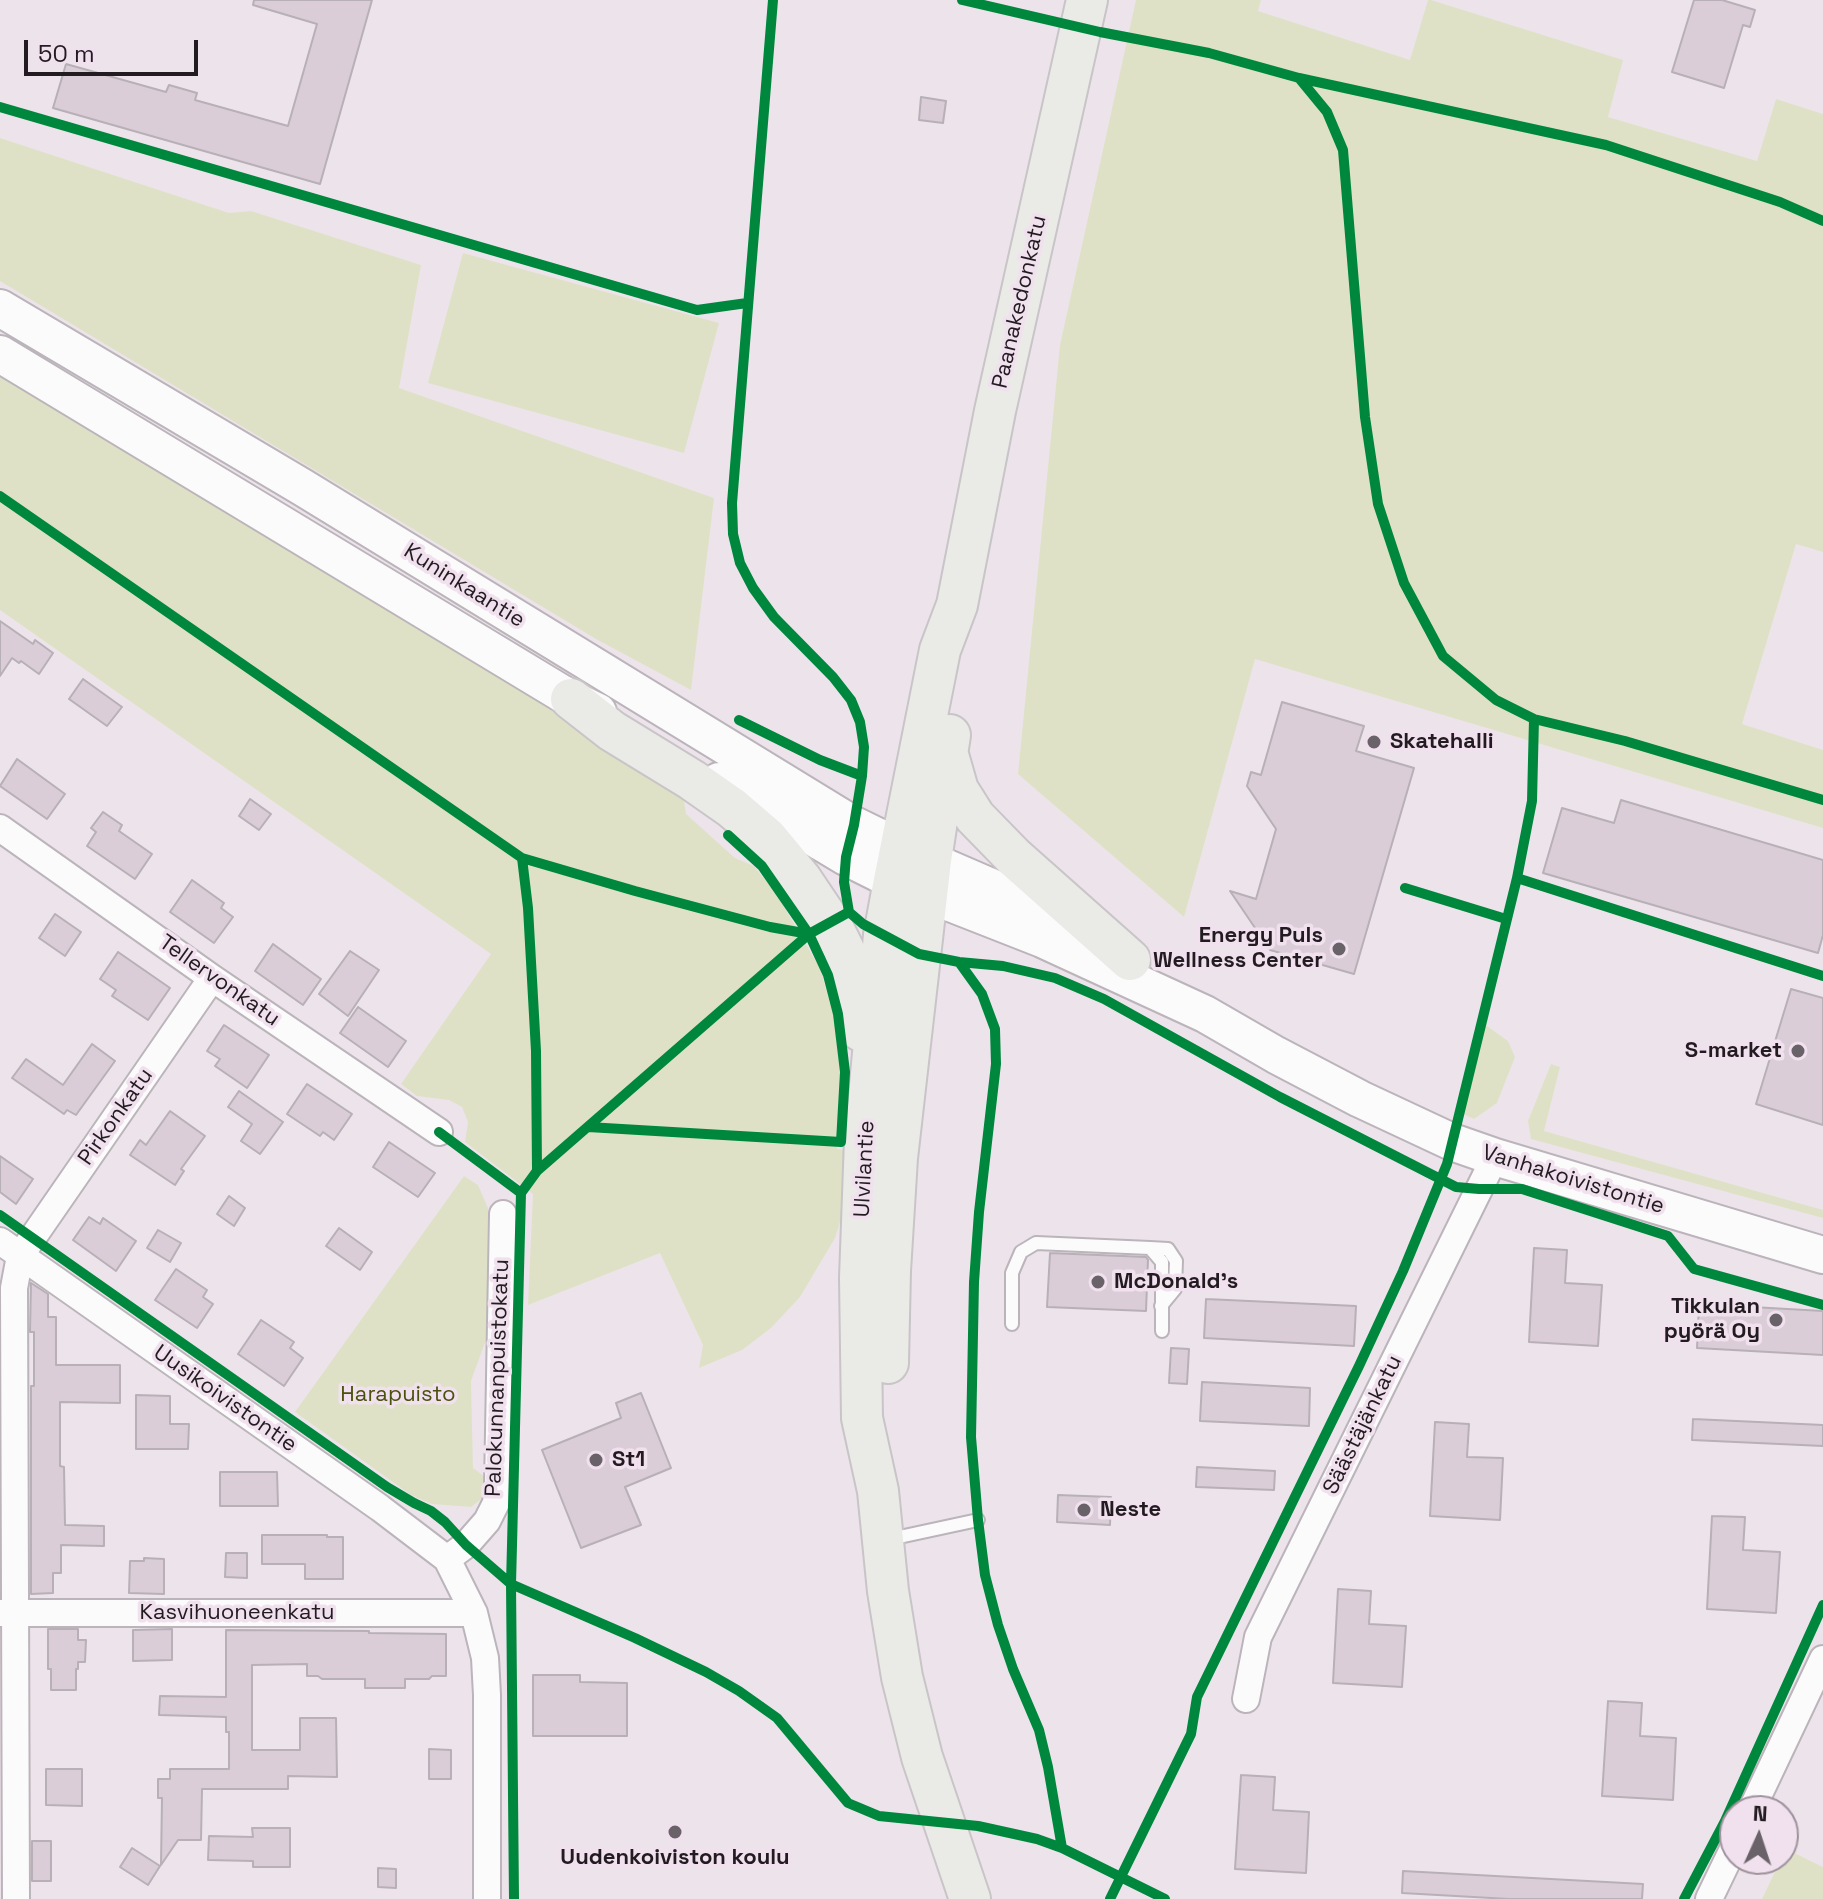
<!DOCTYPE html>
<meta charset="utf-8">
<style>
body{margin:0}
#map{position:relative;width:1823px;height:1899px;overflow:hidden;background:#ede4eb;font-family:"Space Grotesk",sans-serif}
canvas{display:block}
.north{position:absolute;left:1719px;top:1795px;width:80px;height:80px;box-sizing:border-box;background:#f1e0ee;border:2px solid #9e929c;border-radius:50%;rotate:3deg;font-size:22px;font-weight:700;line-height:32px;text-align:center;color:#221c21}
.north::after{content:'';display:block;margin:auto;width:28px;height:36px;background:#696268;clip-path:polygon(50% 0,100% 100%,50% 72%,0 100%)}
.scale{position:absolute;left:24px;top:40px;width:174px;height:36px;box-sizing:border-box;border:4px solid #221c21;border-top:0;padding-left:10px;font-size:24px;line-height:28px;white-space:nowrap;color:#221c21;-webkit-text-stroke:6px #f1e0ee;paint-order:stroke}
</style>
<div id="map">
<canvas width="1823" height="1899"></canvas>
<div class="north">N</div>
<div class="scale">50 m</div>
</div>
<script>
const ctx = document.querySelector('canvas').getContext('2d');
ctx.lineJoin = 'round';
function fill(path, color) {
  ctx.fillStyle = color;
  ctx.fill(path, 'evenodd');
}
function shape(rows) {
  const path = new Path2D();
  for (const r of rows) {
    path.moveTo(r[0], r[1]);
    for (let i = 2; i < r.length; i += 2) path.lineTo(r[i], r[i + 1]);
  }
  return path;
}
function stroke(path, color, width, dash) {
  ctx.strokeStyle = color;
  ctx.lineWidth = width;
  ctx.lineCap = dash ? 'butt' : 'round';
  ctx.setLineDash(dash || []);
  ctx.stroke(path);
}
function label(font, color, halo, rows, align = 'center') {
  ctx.font = font + ' "Space Grotesk",sans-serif';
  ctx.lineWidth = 7;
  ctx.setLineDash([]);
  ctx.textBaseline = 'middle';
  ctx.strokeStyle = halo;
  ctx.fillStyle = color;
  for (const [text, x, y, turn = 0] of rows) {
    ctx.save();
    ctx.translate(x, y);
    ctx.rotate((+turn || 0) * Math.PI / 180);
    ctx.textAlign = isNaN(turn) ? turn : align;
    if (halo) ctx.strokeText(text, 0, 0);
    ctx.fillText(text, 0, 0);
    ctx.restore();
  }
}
fill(shape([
 [1136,0,1261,0,1258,11,1410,60,1428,0,1431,0,1623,60,1608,117,1757,161,1776,99,1823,114,1823,552,1796,544,1742,724,1823,750,1823,828,1255,659,1184,917,1018,774,1060,345],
 [0,138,229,213,251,211,421,265,399,388,714,498,691,690,596,639,0,281],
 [463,253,719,323,684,453,428,383],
 [0,374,652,767,683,794,686,814,735,858,754,866,777,895,820,968,834,1017,840,1073,837,1149,847,1150,846,1202,835,1238,800,1297,771,1328,742,1350,699,1368,703,1345,660,1253,528,1305,533,1194,465,1142,468,1122,462,1107,449,1100,417,1096,401,1084,491,954,0,610],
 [1484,1024,1508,1041,1515,1057,1497,1103,1474,1119,1463,1114],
 [1551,1064,1560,1067,1544,1131,1823,1210,1823,1218,1531,1139,1528,1121],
 [464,1176,478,1185,488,1208,487,1337,471,1381,473,1468,488,1479,484,1497,471,1507,432,1504,411,1495,295,1412],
 [1786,1849,1823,1867,1823,1899,1762,1899,1781,1859,1783,1859]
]), '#dfe1c7');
const building = shape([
 [254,0,372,0,320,184,53,108,66,64,166,92,169,85,197,93,195,100,288,126,317,24,253,5,254,0],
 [1694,0,1722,0,1755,10,1750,27,1743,25,1724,88,1672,72,1694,0],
 [921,97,946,101,943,123,919,120,921,97],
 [0,621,33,644,35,640,53,653,39,674,21,661,19,663,12,658,0,676,0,621],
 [83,679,122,707,107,726,69,699,83,679],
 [1282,702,1364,726,1356,751,1414,768,1354,974,1270,950,1230,891,1256,899,1276,829,1247,786,1251,772,1261,775,1282,702],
 [17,759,65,794,47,819,0,786,17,759],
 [250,799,271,814,259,830,239,816,250,799],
 [1621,800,1823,860,1823,935,1818,953,1543,873,1562,808,1614,823,1621,800],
 [103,812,122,825,119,831,152,854,135,879,87,846,96,832,91,828,103,812],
 [192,880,224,903,221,908,233,917,214,943,170,912,192,880],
 [55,914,81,932,65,956,39,938,55,914],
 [273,944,321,979,303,1005,255,971,273,944],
 [350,951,379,970,348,1016,319,994,350,951],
 [118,952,170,988,148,1020,112,996,116,990,100,979,118,952],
 [1791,989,1823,998,1823,1125,1756,1104,1791,989],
 [358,1007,406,1041,388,1067,340,1033,358,1007],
 [224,1025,269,1055,247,1088,215,1066,220,1059,207,1051,224,1025],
 [92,1044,115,1061,76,1115,67,1110,64,1114,12,1078,26,1059,63,1085,92,1044],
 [307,1084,352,1114,334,1140,323,1132,320,1136,287,1114,307,1084],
 [239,1091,283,1122,260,1154,241,1141,252,1124,228,1107,239,1091],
 [170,1111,205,1136,181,1169,184,1171,175,1185,130,1155,140,1140,146,1145,170,1111],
 [389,1142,435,1173,418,1197,373,1167,389,1142],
 [0,1156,33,1179,16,1204,0,1192,0,1156],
 [229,1196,245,1208,234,1226,217,1214,229,1196],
 [89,1217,100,1224,103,1218,136,1241,116,1271,73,1240,89,1217],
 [339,1228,372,1252,360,1270,326,1246,339,1228],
 [158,1230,181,1243,170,1262,147,1248,158,1230],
 [1534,1248,1567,1250,1565,1283,1602,1285,1598,1346,1529,1342,1534,1248],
 [1050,1253,1146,1257,1148,1260,1146,1311,1047,1307,1050,1253],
 [176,1269,207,1290,203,1297,213,1304,197,1328,155,1300,176,1269],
 [31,1283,48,1294,48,1317,56,1317,56,1365,120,1365,120,1403,60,1402,60,1466,64,1467,65,1525,104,1526,104,1546,61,1545,61,1573,53,1573,53,1593,31,1594,31,1386,34,1386,34,1332,30,1332,31,1283],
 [1206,1299,1356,1306,1354,1346,1204,1338,1206,1299],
 [1699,1304,1823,1311,1823,1355,1697,1348,1699,1304],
 [261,1320,294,1342,290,1348,303,1358,284,1386,238,1354,261,1320],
 [1171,1348,1189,1349,1187,1384,1169,1383,1171,1348],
 [1202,1382,1310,1388,1309,1426,1200,1421,1202,1382],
 [641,1393,671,1468,625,1487,641,1525,581,1548,542,1450,621,1418,616,1403,641,1393],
 [136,1395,170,1396,170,1424,189,1424,188,1449,136,1449,136,1395],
 [1693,1419,1823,1425,1823,1446,1692,1440,1693,1419],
 [1435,1422,1469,1424,1467,1457,1503,1458,1500,1520,1430,1516,1435,1422],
 [1197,1467,1275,1471,1274,1490,1196,1487,1197,1467],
 [220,1472,277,1472,278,1506,220,1506,220,1472],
 [1058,1495,1111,1497,1110,1525,1057,1522,1058,1495],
 [1712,1516,1745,1517,1743,1550,1780,1552,1776,1613,1707,1609,1712,1516],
 [262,1535,327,1535,327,1537,343,1537,343,1579,305,1579,305,1564,262,1564,262,1535],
 [226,1553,247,1553,247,1578,225,1577,226,1553],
 [144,1558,164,1559,164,1594,129,1593,130,1561,144,1561,144,1558],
 [1338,1589,1371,1591,1369,1624,1406,1626,1402,1687,1333,1683,1338,1589],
 [48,1629,78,1629,78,1640,86,1640,85,1662,78,1662,78,1669,76,1669,76,1690,51,1690,51,1669,48,1669,48,1629],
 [172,1629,172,1660,133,1661,133,1630,172,1629],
 [226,1630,369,1631,369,1633,446,1634,446,1676,432,1676,429,1679,405,1679,405,1688,365,1688,365,1679,322,1679,318,1676,307,1676,307,1664,252,1665,252,1750,300,1750,300,1718,336,1718,337,1777,288,1776,288,1789,202,1789,201,1840,178,1840,161,1865,162,1798,158,1798,158,1779,170,1779,170,1769,229,1769,229,1732,226,1732,226,1717,159,1715,160,1696,226,1697,226,1630],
 [533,1675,580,1675,580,1682,627,1683,627,1736,533,1736,533,1675],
 [1608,1701,1642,1703,1640,1736,1676,1738,1673,1800,1602,1796,1608,1701],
 [429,1749,451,1750,451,1779,429,1779,429,1749],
 [46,1769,82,1769,82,1806,46,1805,46,1769],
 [1241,1775,1275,1777,1273,1810,1309,1812,1306,1873,1235,1869,1241,1775],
 [252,1828,290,1828,290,1867,253,1867,253,1861,208,1860,209,1836,253,1837,252,1828],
 [32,1841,51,1841,51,1881,32,1881,32,1841],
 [132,1848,160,1866,148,1885,120,1867,132,1848],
 [378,1868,396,1869,396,1888,378,1887,378,1868],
 [1403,1871,1643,1884,1642,1899,1509,1899,1402,1893,1403,1871]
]);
fill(building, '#dbcdd8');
stroke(building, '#b7b0b6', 2);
const lane = shape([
 [1150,1248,1168,1249,1176,1261,1175,1289,1161,1306],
 [1012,1324,1012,1273,1021,1252,1036,1243,1150,1248,1162,1262,1162,1331],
 [890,1539,978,1520]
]);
const street = shape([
 [0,828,212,978,439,1132],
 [0,1241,380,1508,447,1559],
 [0,1613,474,1613],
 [1246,1699,1258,1637,1495,1157],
 [1751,1811,1823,1659],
 [16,1899,14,1288,20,1256,212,978],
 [487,1899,487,1695,485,1658,474,1613,447,1559,466,1545,487,1521,496,1503,498,1486,503,1214],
 [1709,1899,1735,1845]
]);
const secondary = shape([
 [0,308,302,487,854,825,901,848,1012,896,1083,935],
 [0,354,571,699,598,712],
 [719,781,846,857,894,881,1042,939,1205,1014,1276,1055,1360,1099,1452,1142,1495,1157,1823,1255]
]);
const primary = shape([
 [571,699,612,731,692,780,732,808,767,838,801,879,830,922,844,950,856,992,861,1031],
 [948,755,958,790,975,817,1014,857,1130,960],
 [888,1363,890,1271,897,1158,931,860,950,735],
 [970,1899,922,1757,902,1677,888,1591,878,1491,862,1418,860,1278,865,1139,884,935,894,881,940,650,957,605,995,411,1087,0]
]);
stroke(lane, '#bbb4ba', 16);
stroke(street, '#bbb4ba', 30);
stroke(secondary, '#bbb4ba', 40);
stroke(primary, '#c8c4c7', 44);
stroke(lane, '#fcfbfc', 12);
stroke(street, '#fcfbfc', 26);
stroke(secondary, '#fcfbfc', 36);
stroke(primary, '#eaeae7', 40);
stroke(shape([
 [773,0,732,503,733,534,740,563,753,588,774,617,833,677,851,700,860,722,864,747,862,776,854,825,846,857,844,882,849,912,809,934],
 [962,0,1100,32,1209,53,1299,78,1606,145,1780,202,1823,221],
 [1299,78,1327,112,1343,150,1365,417,1378,504,1404,583,1443,656,1496,700,1534,719,1625,741,1823,800],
 [0,107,697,310,747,303],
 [0,496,522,858,635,891,770,927,809,934,537,1171,521,1193,511,1584,514,1899],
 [739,720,820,760,862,776],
 [522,858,528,908,536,1051,537,1171],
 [1517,878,1823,976],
 [1405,888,1506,919],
 [849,912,863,924,919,954,959,962,1003,966,1055,978,1104,999,1280,1097,1456,1187,1479,1189,1522,1189,1668,1236,1694,1269,1823,1305],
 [959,962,982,994,995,1029,996,1064,979,1212,974,1282,971,1437,978,1520,985,1575,998,1625,1013,1669,1039,1730,1048,1767,1062,1848],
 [588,1127,841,1142,845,1072,838,1014,828,975,809,934,762,866,728,835],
 [439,1132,521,1193],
 [0,1215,387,1487,414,1503,431,1511,445,1522,466,1545,511,1584,635,1638,706,1672,739,1691,777,1718,848,1803,879,1816,978,1826,1037,1839,1062,1848,1165,1899],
 [1110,1899,1191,1734,1197,1697,1359,1366,1403,1271,1447,1164,1517,878,1532,801,1534,719],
 [1684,1899,1725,1821,1823,1605]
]), '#00873e', 10);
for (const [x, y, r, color] of [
 [1374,742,8,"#696268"],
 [1339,949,8,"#696268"],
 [1798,1051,8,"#696268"],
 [1098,1282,8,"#696268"],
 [1776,1320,8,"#696268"],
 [596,1460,8,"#696268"],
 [1084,1510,8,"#696268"],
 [675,1832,8,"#696268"]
]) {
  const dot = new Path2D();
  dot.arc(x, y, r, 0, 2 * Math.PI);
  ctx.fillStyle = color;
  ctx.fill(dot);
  stroke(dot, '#f1e0ee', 3);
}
label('22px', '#221c21', '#f1e0ee', [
 ["Paanakedonkatu",1020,302,-77],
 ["Kuninkaantie",464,586,32],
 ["Tellervonkatu",219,981,35],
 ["Pirkonkatu",116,1117,-55],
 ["Ulvilantie",865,1169,-87],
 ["Vanhakoivistontie",1573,1180,17],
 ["Palokunnanpuistokatu",498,1378,-88],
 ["Uusikoivistontie",225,1399,35],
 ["Säästäjänkatu",1363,1425,-64],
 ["Kasvihuoneenkatu",237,1613]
]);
label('bold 22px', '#221c21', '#f1e0ee', [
 ["Skatehalli",1390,742],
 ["Energy Puls",1323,936,"right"],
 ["Wellness Center",1323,961,"right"],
 ["S-market",1782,1051,"right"],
 ["McDonald's",1114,1282],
 ["Tikkulan",1760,1307,"right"],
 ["pyörä Oy",1760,1332,"right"],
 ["St1",612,1460],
 ["Neste",1100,1510],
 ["Uudenkoiviston koulu",675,1858,"center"]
], 'left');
label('22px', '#49520c', '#f1e0ee', [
 ["Harapuisto",398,1395]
]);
</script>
